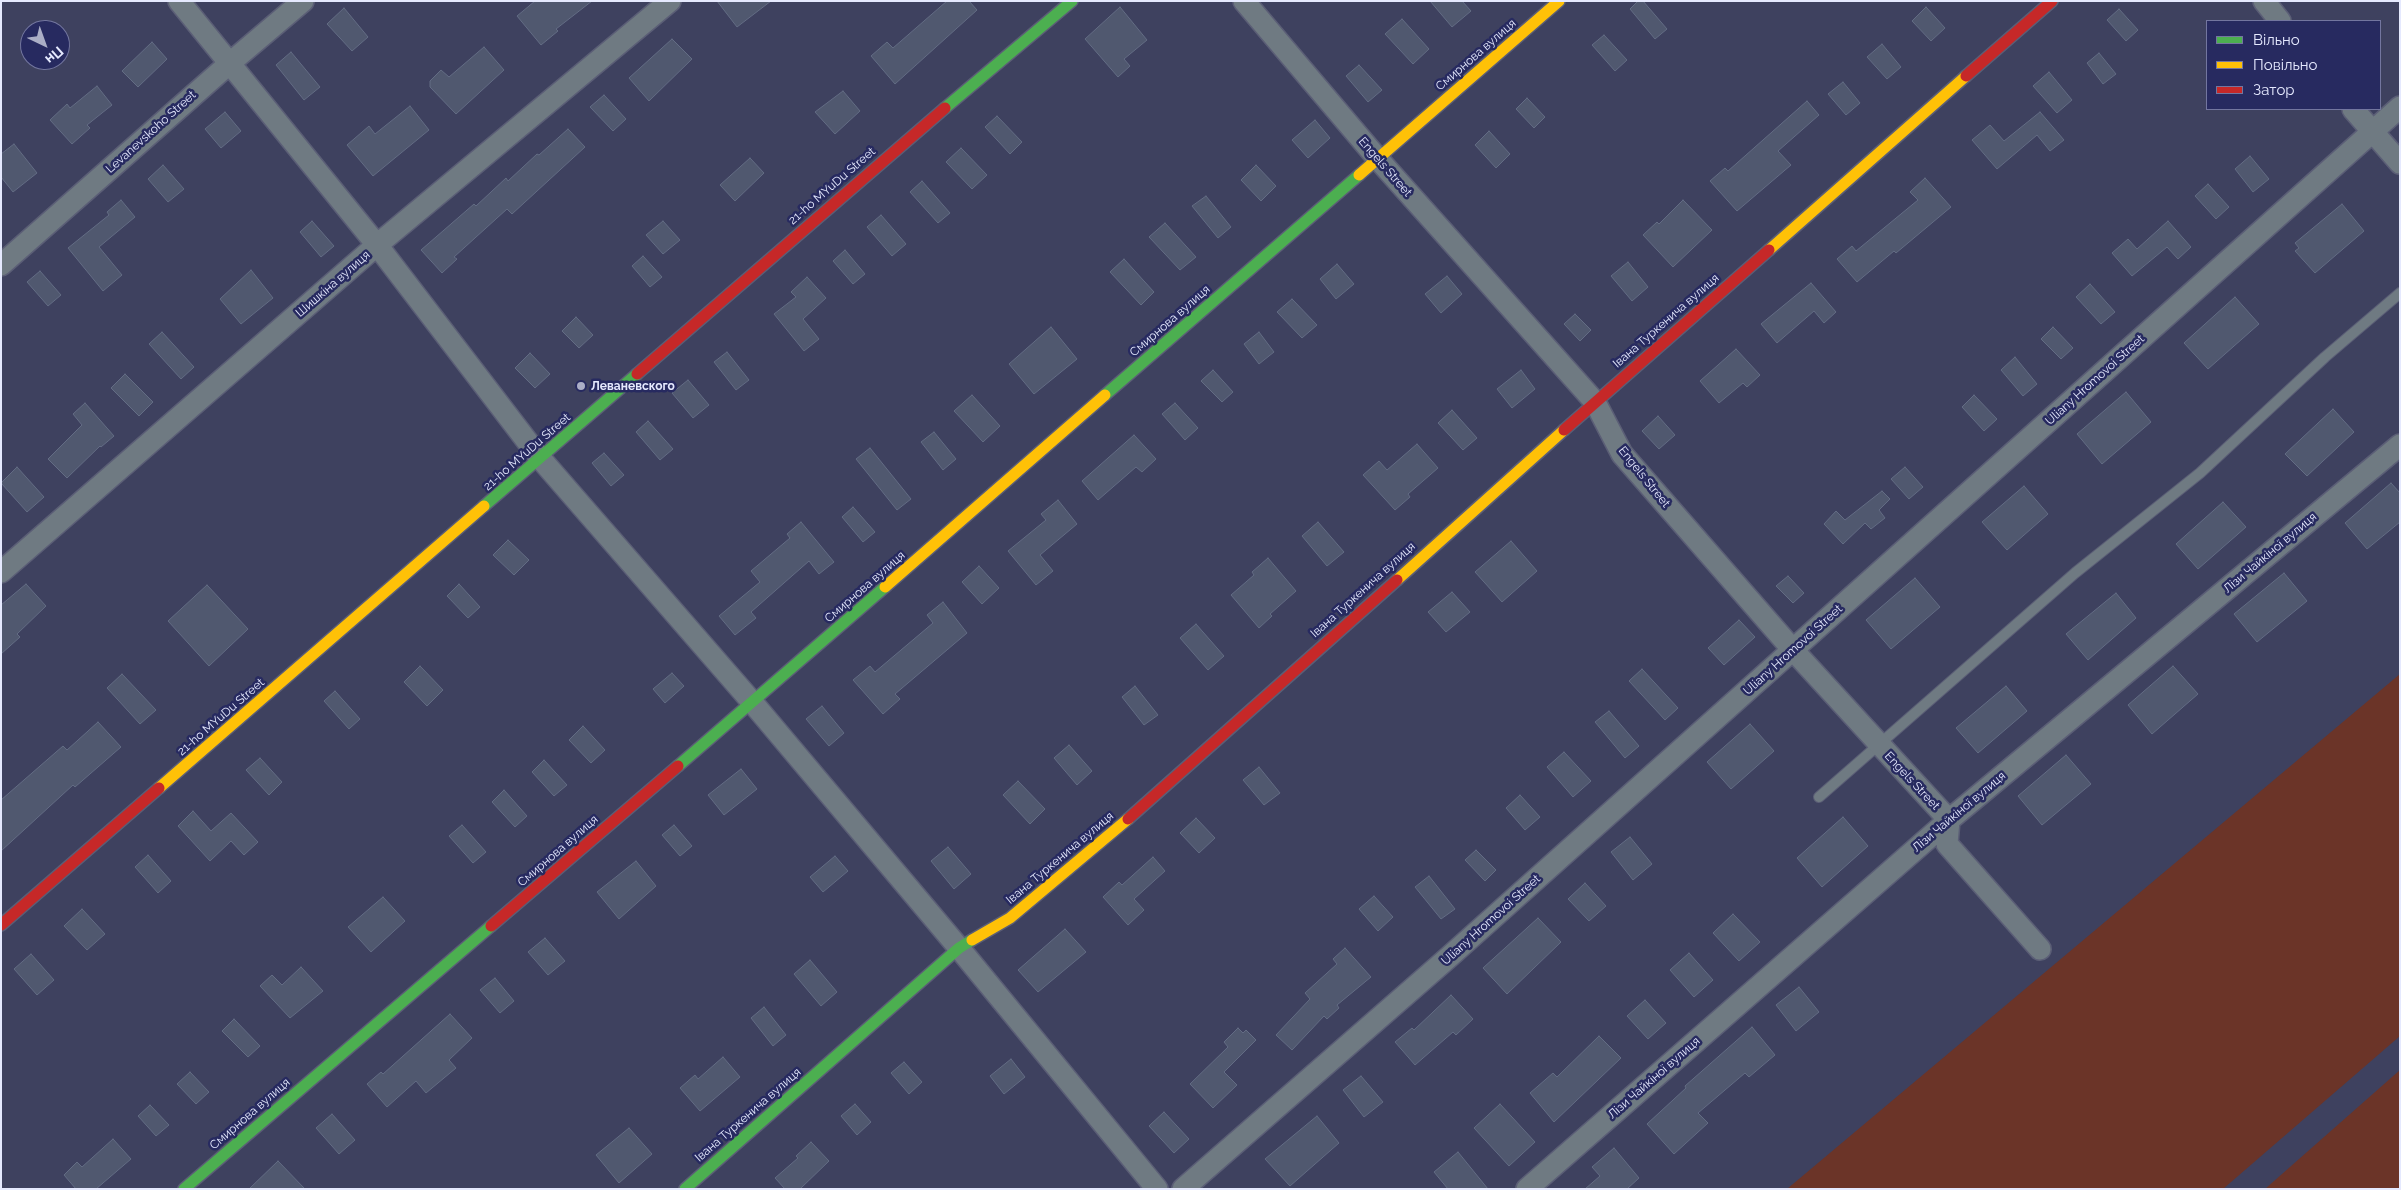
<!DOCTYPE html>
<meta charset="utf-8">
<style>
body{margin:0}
#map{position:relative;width:2401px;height:1190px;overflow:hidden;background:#3e415f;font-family:Raleway,sans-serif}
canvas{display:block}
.frame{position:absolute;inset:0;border:2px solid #e5e9fe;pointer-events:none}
.legend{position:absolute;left:2206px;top:20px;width:175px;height:90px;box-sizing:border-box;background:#272a60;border:1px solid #73769f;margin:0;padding:6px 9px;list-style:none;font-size:15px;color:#e5e9fe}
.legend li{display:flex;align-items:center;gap:10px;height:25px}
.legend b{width:25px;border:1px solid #73769f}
.north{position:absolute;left:20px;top:20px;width:50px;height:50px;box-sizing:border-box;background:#272a60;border:1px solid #73769f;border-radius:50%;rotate:138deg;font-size:14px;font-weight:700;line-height:20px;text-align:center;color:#e5e9fe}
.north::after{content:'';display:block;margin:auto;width:18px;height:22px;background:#abaec6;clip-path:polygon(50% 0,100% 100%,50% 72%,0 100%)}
</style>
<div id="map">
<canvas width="2401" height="1190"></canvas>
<div class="frame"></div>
<ul class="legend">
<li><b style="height:6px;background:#4caf50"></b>Вільно</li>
<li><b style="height:6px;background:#ffc107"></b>Повільно</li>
<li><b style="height:6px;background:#c62828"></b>Затор</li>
</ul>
<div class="north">Пн</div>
</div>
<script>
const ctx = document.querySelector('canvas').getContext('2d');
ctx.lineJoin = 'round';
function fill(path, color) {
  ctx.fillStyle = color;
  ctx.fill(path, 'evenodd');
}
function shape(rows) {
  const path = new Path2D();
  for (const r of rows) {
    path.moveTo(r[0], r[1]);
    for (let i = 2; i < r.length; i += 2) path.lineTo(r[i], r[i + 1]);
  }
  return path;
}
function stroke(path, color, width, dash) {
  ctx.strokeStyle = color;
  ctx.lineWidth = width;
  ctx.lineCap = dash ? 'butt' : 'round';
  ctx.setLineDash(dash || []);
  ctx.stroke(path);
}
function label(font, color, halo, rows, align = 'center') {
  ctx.font = font + ' Raleway,sans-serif';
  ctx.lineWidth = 5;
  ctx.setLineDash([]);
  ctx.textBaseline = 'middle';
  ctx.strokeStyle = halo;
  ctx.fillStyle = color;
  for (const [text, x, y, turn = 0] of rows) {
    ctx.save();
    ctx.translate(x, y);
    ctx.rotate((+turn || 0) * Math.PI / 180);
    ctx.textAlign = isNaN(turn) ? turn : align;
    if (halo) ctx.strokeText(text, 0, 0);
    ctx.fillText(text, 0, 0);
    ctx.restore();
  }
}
fill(shape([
 [2400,674,2400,1036,2223,1189,1787,1189],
 [2400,1070,2400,1189,2265,1189]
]), '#6b3428');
const building = shape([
 [535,1,592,1,556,29,558,31,541,45,517,16,535,1],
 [717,1,771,1,737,27,717,1],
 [947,1,969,1,977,10,895,84,871,56,887,42,893,48,947,1],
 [1430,1,1462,1,1471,11,1452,27,1430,1],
 [1638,1,1643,1,1667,29,1655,39,1630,9,1638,1],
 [1120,7,1147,40,1124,59,1130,66,1118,77,1085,39,1120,7],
 [1926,7,1945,28,1931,41,1912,21,1926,7],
 [344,8,368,37,352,51,327,24,344,8],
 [2119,9,2138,30,2126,41,2107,20,2119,9],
 [1402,19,1429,49,1413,64,1385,34,1402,19],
 [1604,35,1627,60,1615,71,1592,45,1604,35],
 [672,39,692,59,649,101,629,78,672,39],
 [152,42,167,59,138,87,122,71,152,42],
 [1882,44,1901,67,1887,79,1867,57,1882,44],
 [484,47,504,70,456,114,430,87,430,81,441,70,449,77,484,47],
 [291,52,320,87,304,100,276,65,291,52],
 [2099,53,2116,74,2103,84,2087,63,2099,53],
 [1359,65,1382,90,1368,102,1346,76,1359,65],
 [2049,72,2072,100,2057,113,2033,86,2049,72],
 [1843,82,1860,103,1846,115,1828,94,1843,82],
 [97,86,112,105,87,125,90,128,72,144,50,120,67,104,70,108,97,86],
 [843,91,860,111,835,134,815,112,843,91],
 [604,95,626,119,613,131,590,107,604,95],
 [1527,98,1545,117,1534,128,1516,109,1527,98],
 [1807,101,1819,115,1778,151,1791,165,1737,211,1710,181,1725,168,1728,171,1807,101],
 [410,106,429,130,373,176,347,145,369,126,375,134,410,106],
 [225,112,241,131,221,148,205,129,225,112],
 [2040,112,2064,140,2050,151,2037,135,1997,169,1972,140,1990,125,2004,141,2040,112],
 [997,116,1022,142,1010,154,985,127,997,116],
 [1315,120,1330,138,1308,158,1292,140,1315,120],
 [568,129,585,147,512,214,507,209,454,257,457,259,442,273,421,250,474,204,476,206,506,178,508,181,537,154,539,155,568,129],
 [1489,131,1510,154,1496,168,1475,145,1489,131],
 [14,144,37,173,13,192,1,177,1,154,14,144],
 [961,148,987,175,972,189,946,162,961,148],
 [2250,156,2269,179,2253,192,2235,169,2250,156],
 [750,158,764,173,735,201,720,185,750,158],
 [163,165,184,189,168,202,148,179,163,165],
 [1256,165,1276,186,1261,201,1241,180,1256,165],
 [1925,178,1951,207,1896,253,1894,251,1857,282,1837,259,1852,246,1856,251,1918,200,1910,192,1925,178],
 [922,181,950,213,938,223,910,192,922,181],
 [2208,184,2229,207,2216,219,2195,196,2208,184],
 [1206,196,1231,227,1218,238,1192,206,1206,196],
 [121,200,135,217,99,247,122,275,103,291,68,248,109,215,107,212,121,200],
 [1683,200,1712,230,1673,267,1643,235,1657,222,1659,224,1683,200],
 [2342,204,2364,231,2315,273,2295,251,2299,248,2295,243,2342,204],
 [881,215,906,244,892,256,867,227,881,215],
 [312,221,334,246,321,257,300,232,312,221],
 [663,221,680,240,663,254,646,235,663,221],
 [2168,221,2191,247,2178,259,2167,247,2132,276,2112,253,2128,239,2137,249,2168,221],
 [1165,223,1196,257,1180,270,1149,237,1165,223],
 [845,250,865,274,853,284,833,261,845,250],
 [643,256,662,277,650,287,632,266,643,256],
 [1124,259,1154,292,1141,305,1110,272,1124,259],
 [1628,262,1648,287,1632,301,1611,276,1628,262],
 [1337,264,1354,284,1336,299,1320,279,1337,264],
 [251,270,273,298,241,324,220,299,251,270],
 [40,271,61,295,48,306,27,282,40,271],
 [1447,276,1462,294,1441,313,1425,294,1447,276],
 [807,277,826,298,803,319,819,339,804,351,774,314,796,297,791,292,807,277],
 [1811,283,1836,312,1824,323,1814,311,1777,343,1761,324,1811,283],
 [2090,284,2115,312,2101,324,2076,297,2090,284],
 [2235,297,2259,324,2208,369,2184,343,2235,297],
 [1292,299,1317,325,1302,338,1277,312,1292,299],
 [1575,314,1591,330,1580,341,1564,324,1575,314],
 [576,317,593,335,579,348,562,331,576,317],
 [1051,327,1077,359,1034,394,1009,364,1051,327],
 [2053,327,2073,348,2061,359,2041,339,2053,327],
 [162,332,194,367,181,379,149,344,162,332],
 [1259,332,1274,352,1259,364,1244,344,1259,332],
 [1736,349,1760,375,1747,387,1743,383,1719,403,1700,381,1736,349],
 [727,352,749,380,736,390,714,362,727,352],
 [530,353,550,374,535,388,515,368,530,353],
 [2015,357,2037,384,2023,396,2001,370,2015,357],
 [1213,370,1233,392,1222,402,1201,381,1213,370],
 [1521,370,1535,389,1512,408,1497,389,1521,370],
 [125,374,153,402,139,416,111,388,125,374],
 [688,380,709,405,693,418,672,393,688,380],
 [2126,392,2151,422,2102,464,2077,434,2126,392],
 [972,395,1000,426,983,442,954,411,972,395],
 [1974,395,1997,419,1984,431,1962,407,1974,395],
 [85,403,114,436,101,447,100,446,67,478,48,459,82,425,73,414,85,403],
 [1175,403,1198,428,1185,440,1162,414,1175,403],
 [2333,409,2354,432,2307,476,2285,454,2333,409],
 [1452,410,1477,438,1463,450,1438,423,1452,410],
 [1658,416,1675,435,1659,449,1642,431,1658,416],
 [648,421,673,449,660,460,636,432,648,421],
 [934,432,956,459,943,470,921,442,934,432],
 [1134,435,1156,459,1142,472,1136,467,1098,500,1082,481,1134,435],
 [1417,444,1438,468,1408,494,1410,497,1395,510,1363,475,1379,461,1387,470,1417,444],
 [870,448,911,499,897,510,856,459,870,448],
 [604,453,624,475,611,486,592,463,604,453],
 [17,467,44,497,27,512,1,483,17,467],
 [1905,467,1923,487,1909,499,1891,479,1905,467],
 [2391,483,2400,493,2400,522,2367,549,2345,523,2391,483],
 [2024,486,2048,514,2007,550,1982,522,2024,486],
 [1882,491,1890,499,1879,510,1885,518,1871,529,1865,523,1843,544,1824,524,1836,511,1845,520,1882,491],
 [1058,500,1077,524,1040,555,1053,571,1036,585,1008,551,1046,520,1041,514,1058,500],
 [2223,502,2246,527,2198,569,2176,544,2223,502],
 [853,507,875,532,863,542,842,517,853,507],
 [801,522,834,562,819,574,809,561,751,612,756,618,735,635,719,616,760,582,751,571,790,538,787,534,801,522],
 [1318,522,1344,552,1327,566,1302,536,1318,522],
 [508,540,529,560,514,575,493,555,508,540],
 [1511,541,1537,571,1502,602,1475,572,1511,541],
 [1268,558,1296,591,1270,614,1272,616,1259,628,1231,595,1254,575,1252,572,1268,558],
 [979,566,999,588,982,604,962,582,979,566],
 [2284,573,2307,601,2257,642,2234,614,2284,573],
 [1788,576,1804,593,1793,603,1776,586,1788,576],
 [1915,578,1940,607,1891,649,1866,620,1915,578],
 [26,584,46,606,17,634,20,637,1,654,1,605,26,584],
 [459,584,480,607,468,618,447,596,459,584],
 [207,585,248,629,209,666,168,621,207,585],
 [1452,592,1470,612,1446,632,1428,612,1452,592],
 [2116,593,2136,618,2088,660,2066,634,2116,593],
 [943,602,967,633,895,694,900,699,883,714,853,680,870,666,875,672,933,623,927,615,943,602],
 [1739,620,1755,637,1724,665,1708,648,1739,620],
 [1196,624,1224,656,1208,670,1180,638,1196,624],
 [420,666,443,690,427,706,404,682,420,666],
 [2173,666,2198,694,2152,734,2128,705,2173,666],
 [1642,669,1678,708,1665,720,1629,681,1642,669],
 [672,673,684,686,665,703,653,689,672,673],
 [122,674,156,710,140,724,107,688,122,674],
 [1135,686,1158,715,1144,725,1122,697,1135,686],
 [2006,686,2027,711,1978,753,1956,728,2006,686],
 [335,691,360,719,349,729,324,701,335,691],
 [822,706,844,733,829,746,806,719,822,706],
 [1609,711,1639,746,1625,758,1595,722,1609,711],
 [98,722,121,747,75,787,73,785,1,851,1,800,63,746,67,750,98,722],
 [1750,724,1774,751,1731,789,1707,762,1750,724],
 [583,726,605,750,591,763,569,740,583,726],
 [1069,745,1092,771,1077,785,1054,758,1069,745],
 [1564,752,1591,781,1573,797,1547,767,1564,752],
 [2066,755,2091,784,2042,825,2018,796,2066,755],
 [260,758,282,782,269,795,246,770,260,758],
 [544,760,567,785,554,796,532,772,544,760],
 [1259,767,1280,793,1264,805,1243,780,1259,767],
 [741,769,757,789,724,815,708,795,741,769],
 [1018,781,1045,809,1030,824,1003,795,1018,781],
 [504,790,527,816,515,827,492,802,504,790],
 [1520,795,1540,817,1525,830,1506,808,1520,795],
 [193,811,211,831,231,813,258,842,244,855,231,841,210,861,178,826,193,811],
 [1843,817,1868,846,1822,887,1797,858,1843,817],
 [1196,818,1215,838,1199,853,1180,833,1196,818],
 [462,825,486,852,473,863,449,836,462,825],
 [674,825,692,846,680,856,662,835,674,825],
 [1630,837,1652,864,1633,880,1611,852,1630,837],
 [948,847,971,874,954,889,931,861,948,847],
 [1476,850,1496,870,1485,881,1465,860,1476,850],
 [148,855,171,881,158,893,135,867,148,855],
 [835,856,848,871,823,892,810,877,835,856],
 [1153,857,1165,871,1134,899,1144,910,1128,925,1103,897,1119,882,1122,885,1153,857],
 [636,861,656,886,619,919,597,892,636,861],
 [1429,876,1455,909,1441,919,1415,887,1429,876],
 [1585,883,1606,906,1589,921,1568,899,1585,883],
 [1374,896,1393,917,1378,931,1359,909,1374,896],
 [383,897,405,921,371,952,348,927,383,897],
 [82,909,105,934,87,950,64,926,82,909],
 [1733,914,1760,942,1739,961,1713,933,1733,914],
 [1538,918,1561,942,1507,994,1483,968,1538,918],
 [1065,929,1086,952,1038,992,1018,970,1065,929],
 [545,938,565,961,548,975,528,952,545,938],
 [1345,948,1371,977,1337,1005,1339,1008,1327,1019,1324,1016,1292,1050,1276,1035,1310,999,1305,993,1337,964,1333,959,1345,948],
 [1689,953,1713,980,1694,997,1670,970,1689,953],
 [31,954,54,980,37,995,14,969,31,954],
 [810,960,837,992,821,1006,794,974,810,960],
 [301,967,323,991,290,1018,260,986,272,975,282,985,301,967],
 [495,978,514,1001,500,1013,480,990,495,978],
 [1799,987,1819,1012,1796,1031,1776,1005,1799,987],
 [1451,995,1473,1019,1456,1035,1453,1032,1415,1065,1395,1042,1412,1028,1414,1030,1451,995],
 [1645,1000,1666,1023,1648,1039,1627,1016,1645,1000],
 [764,1007,786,1035,773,1046,751,1018,764,1007],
 [450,1014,472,1038,449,1060,456,1068,426,1093,416,1081,387,1107,367,1084,381,1072,383,1074,450,1014],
 [234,1019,260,1046,248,1057,222,1031,234,1019],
 [1752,1027,1775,1055,1749,1077,1745,1073,1698,1113,1708,1123,1674,1154,1647,1124,1686,1088,1685,1086,1752,1027],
 [1238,1028,1243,1033,1246,1030,1256,1040,1224,1072,1237,1085,1213,1108,1190,1084,1228,1047,1224,1042,1238,1028],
 [1599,1036,1621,1058,1554,1122,1530,1093,1553,1073,1557,1077,1599,1036],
 [723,1057,740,1077,700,1111,680,1088,695,1075,698,1079,723,1057],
 [1011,1059,1025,1077,1004,1094,990,1076,1011,1059],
 [904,1062,922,1082,909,1094,891,1073,904,1062],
 [190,1072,209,1092,196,1104,177,1084,190,1072],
 [1361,1076,1383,1102,1364,1117,1343,1090,1361,1076],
 [855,1104,871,1122,857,1135,841,1116,855,1104],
 [1500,1104,1535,1142,1509,1166,1474,1128,1500,1104],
 [150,1105,169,1125,156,1136,138,1116,150,1105],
 [1164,1112,1189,1139,1174,1153,1149,1126,1164,1112],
 [332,1114,355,1140,339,1154,316,1128,332,1114],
 [1317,1116,1339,1143,1290,1186,1265,1159,1317,1116],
 [629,1128,652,1154,619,1183,596,1155,629,1128],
 [113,1139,131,1159,96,1189,76,1189,64,1175,77,1162,82,1167,113,1139],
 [811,1142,829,1161,800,1189,785,1189,775,1178,798,1158,796,1156,811,1142],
 [1614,1148,1639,1178,1627,1189,1585,1189,1600,1176,1592,1167,1614,1148],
 [1458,1152,1488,1189,1448,1189,1434,1172,1458,1152],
 [278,1161,305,1189,249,1189,278,1161]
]);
fill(building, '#50586f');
stroke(building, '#636c84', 1);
const lane = shape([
 [1819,797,2075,573,2200,473,2325,357,2400,293]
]);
const street = shape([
 [179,1,377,245,540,458,752,702,959,948,1157,1189],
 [1244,1,1378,159,1595,402,1622,454,1793,650,1949,820,1947,844,2040,949],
 [2264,1,2280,21],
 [2353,109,2400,163],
 [1,265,230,63,303,1],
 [1,572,377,245,670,1],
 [1183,1189,1449,957,2400,107],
 [1527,1189,1949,820,2400,445]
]);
const fast = shape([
 [945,108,1072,1],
 [1105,395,1359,175],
 [484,506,637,374],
 [678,766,885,587],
 [184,1189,491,926],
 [685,1189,959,948,972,940]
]);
const slow = shape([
 [1359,175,1559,1],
 [1769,250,1966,76],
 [1397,580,1564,430],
 [885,587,1105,395],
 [159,788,484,506],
 [972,940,1010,918,1128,819]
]);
const jam = shape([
 [1966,76,2052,1],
 [637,374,945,108],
 [1564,430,1769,250],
 [1128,819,1397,580],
 [1,925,159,788],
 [491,926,678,766]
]);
stroke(lane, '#5b5e76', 12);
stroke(street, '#5b5e76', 24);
stroke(fast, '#5b5e76', 14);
stroke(slow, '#5b5e76', 14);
stroke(jam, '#5b5e76', 14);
stroke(lane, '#6f7a82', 10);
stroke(street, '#6f7a82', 21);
stroke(fast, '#4caf50', 11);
stroke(slow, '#ffc107', 11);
stroke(jam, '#c62828', 11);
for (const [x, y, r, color] of [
 [581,386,5,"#abaec6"]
]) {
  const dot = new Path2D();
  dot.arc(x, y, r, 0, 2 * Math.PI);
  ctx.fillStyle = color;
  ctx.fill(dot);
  stroke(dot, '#272a60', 2);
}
label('12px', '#e5e9fe', '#272a60', [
 ["Смирнова вулиця",1476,55,-41],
 ["Levanevskoho Street",151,132,-42],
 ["Engels Street",1385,167,49],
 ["21-ho MYuDu Street",832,186,-41],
 ["Шишкіна вулиця",333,284,-41],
 ["Смирнова вулиця",1170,321,-41],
 ["Івана Туркенича вулиця",1666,321,-41],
 ["Uliany Hromovoi Street",2095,380,-42],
 ["21-ho MYuDu Street",527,452,-41],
 ["Engels Street",1644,477,51],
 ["Лізи Чайкіної вулиця",2270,553,-40],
 ["Смирнова вулиця",865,587,-41],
 ["Івана Туркенича вулиця",1363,590,-42],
 ["Uliany Hromovoi Street",1793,650,-42],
 ["21-ho MYuDu Street",221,717,-41],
 ["Engels Street",1912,781,47],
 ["Лізи Чайкіної вулиця",1959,812,-40],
 ["Смирнова вулиця",558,851,-41],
 ["Івана Туркенича вулиця",1060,858,-40],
 ["Uliany Hromovoi Street",1491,920,-42],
 ["Лізи Чайкіної вулиця",1654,1078,-41],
 ["Смирнова вулиця",250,1114,-41],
 ["Івана Туркенича вулиця",748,1115,-41]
]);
label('bold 12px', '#e5e9fe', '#272a60', [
 ["Леваневского",591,386]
], 'left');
</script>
